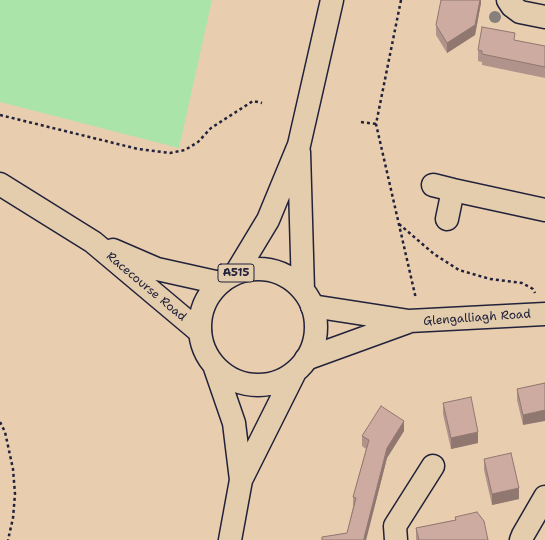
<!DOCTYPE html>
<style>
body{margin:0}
canvas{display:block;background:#e8cdaf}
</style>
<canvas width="545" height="540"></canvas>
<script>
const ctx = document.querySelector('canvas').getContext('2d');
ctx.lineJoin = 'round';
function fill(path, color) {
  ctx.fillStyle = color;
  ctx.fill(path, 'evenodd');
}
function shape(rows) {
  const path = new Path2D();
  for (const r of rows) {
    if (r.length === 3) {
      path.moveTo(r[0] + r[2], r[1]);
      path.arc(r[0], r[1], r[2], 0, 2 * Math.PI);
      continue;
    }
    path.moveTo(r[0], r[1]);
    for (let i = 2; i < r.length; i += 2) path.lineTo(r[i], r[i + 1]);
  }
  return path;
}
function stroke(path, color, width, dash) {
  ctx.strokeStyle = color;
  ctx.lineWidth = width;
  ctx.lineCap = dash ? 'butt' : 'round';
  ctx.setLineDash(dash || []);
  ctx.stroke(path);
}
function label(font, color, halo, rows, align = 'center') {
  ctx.font = font + ' "Shantell Sans",sans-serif';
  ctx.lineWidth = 3.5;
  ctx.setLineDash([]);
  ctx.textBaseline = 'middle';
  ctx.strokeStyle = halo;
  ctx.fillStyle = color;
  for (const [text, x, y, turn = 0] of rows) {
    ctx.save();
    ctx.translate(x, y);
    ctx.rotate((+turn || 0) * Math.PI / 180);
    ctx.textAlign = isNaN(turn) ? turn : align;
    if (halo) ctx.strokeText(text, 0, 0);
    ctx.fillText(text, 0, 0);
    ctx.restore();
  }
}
fill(shape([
 [0,0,212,0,179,148,0,102]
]), '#abe4a9');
const minor = shape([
 [508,0,512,6,520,12,545,17],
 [433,185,453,190,545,210],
 [447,219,453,190],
 [396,540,395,526,433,466],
 [521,540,523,535,545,497]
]);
const tertiary = shape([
 [0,184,93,242,200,332],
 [113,250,157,269,220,283]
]);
const secondary = shape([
 [312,306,409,321,545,314],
 [306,359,408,322]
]);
const trunk = shape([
 [299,152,303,290],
 [258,327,58],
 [236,273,268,220,299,145,332,0],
 [214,365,234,423,241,480],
 [230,540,241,480,295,372]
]);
stroke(minor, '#22223b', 25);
stroke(tertiary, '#22223b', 25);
stroke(secondary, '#22223b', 25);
stroke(trunk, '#22223b', 25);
stroke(shape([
 [401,0,376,124,416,299],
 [0,115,138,149,170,153,185,150,198,142,211,128,253,101,262,103],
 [361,122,376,124],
 [399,224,434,254,459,270,490,279,522,283,533,289,535,293],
 [0,422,5,432,13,469,15,494,13,518,8,540]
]), '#22223b', 2.5, [3, 3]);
stroke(minor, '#e4cdad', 22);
stroke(tertiary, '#e4cdad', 22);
stroke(secondary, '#e4cdad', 22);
stroke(trunk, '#e4cdad', 22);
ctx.fillStyle = '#877f79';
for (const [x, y] of [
 [495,17]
]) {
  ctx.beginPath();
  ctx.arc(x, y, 6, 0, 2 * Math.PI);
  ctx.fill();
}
fill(shape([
 [481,0,481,3,475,35,447,53,436,35,436,25],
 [515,41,545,46,545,78,482,65,482,62,478,61,478,50],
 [545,383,523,425,517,400,517,389],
 [443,403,478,443,451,449,443,414],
 [404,431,387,458,366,540,322,540,322,537,347,533,353,507,353,497,366,449,362,446,362,436],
 [484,459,519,499,492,505,484,470],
 [455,517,488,540,416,540,416,528,455,520]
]), '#b0938a');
fill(shape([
 [480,0,481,0,481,3,475,35,447,53,447,43],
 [545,410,545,421,523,425,523,415],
 [404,421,404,431,387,458,366,540,364,540,364,538,387,448],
 [478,432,478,443,451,449,451,438],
 [519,488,519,499,492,505,492,494]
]), '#907870');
const building = shape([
 [441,0,480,0,475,25,447,43,436,25,441,0],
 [482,27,515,33,514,40,545,46,545,67,482,54,482,51,478,50,482,27],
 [545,383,545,410,523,415,517,389,545,383],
 [471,397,478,432,451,438,443,403,471,397],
 [381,406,404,421,387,448,364,538,364,540,322,540,322,537,347,533,356,498,353,497,369,440,362,436,381,406],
 [511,453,519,488,492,494,484,459,511,453],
 [477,512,484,521,488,540,419,540,416,528,456,520,455,517,477,512]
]);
fill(building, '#cdaba0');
stroke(building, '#907870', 1);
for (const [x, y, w] of [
 [236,273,36]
]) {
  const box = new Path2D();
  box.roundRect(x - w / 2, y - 9, w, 18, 3);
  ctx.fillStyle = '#e4cdad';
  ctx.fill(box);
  stroke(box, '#22223b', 1);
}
label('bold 11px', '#22223b', null, [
 ["A515",236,273]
]);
label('12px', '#22223b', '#e4cdad', [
 ["Racecourse Road",146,287,40],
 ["Glengalliagh Road",477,318,-4]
]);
</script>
